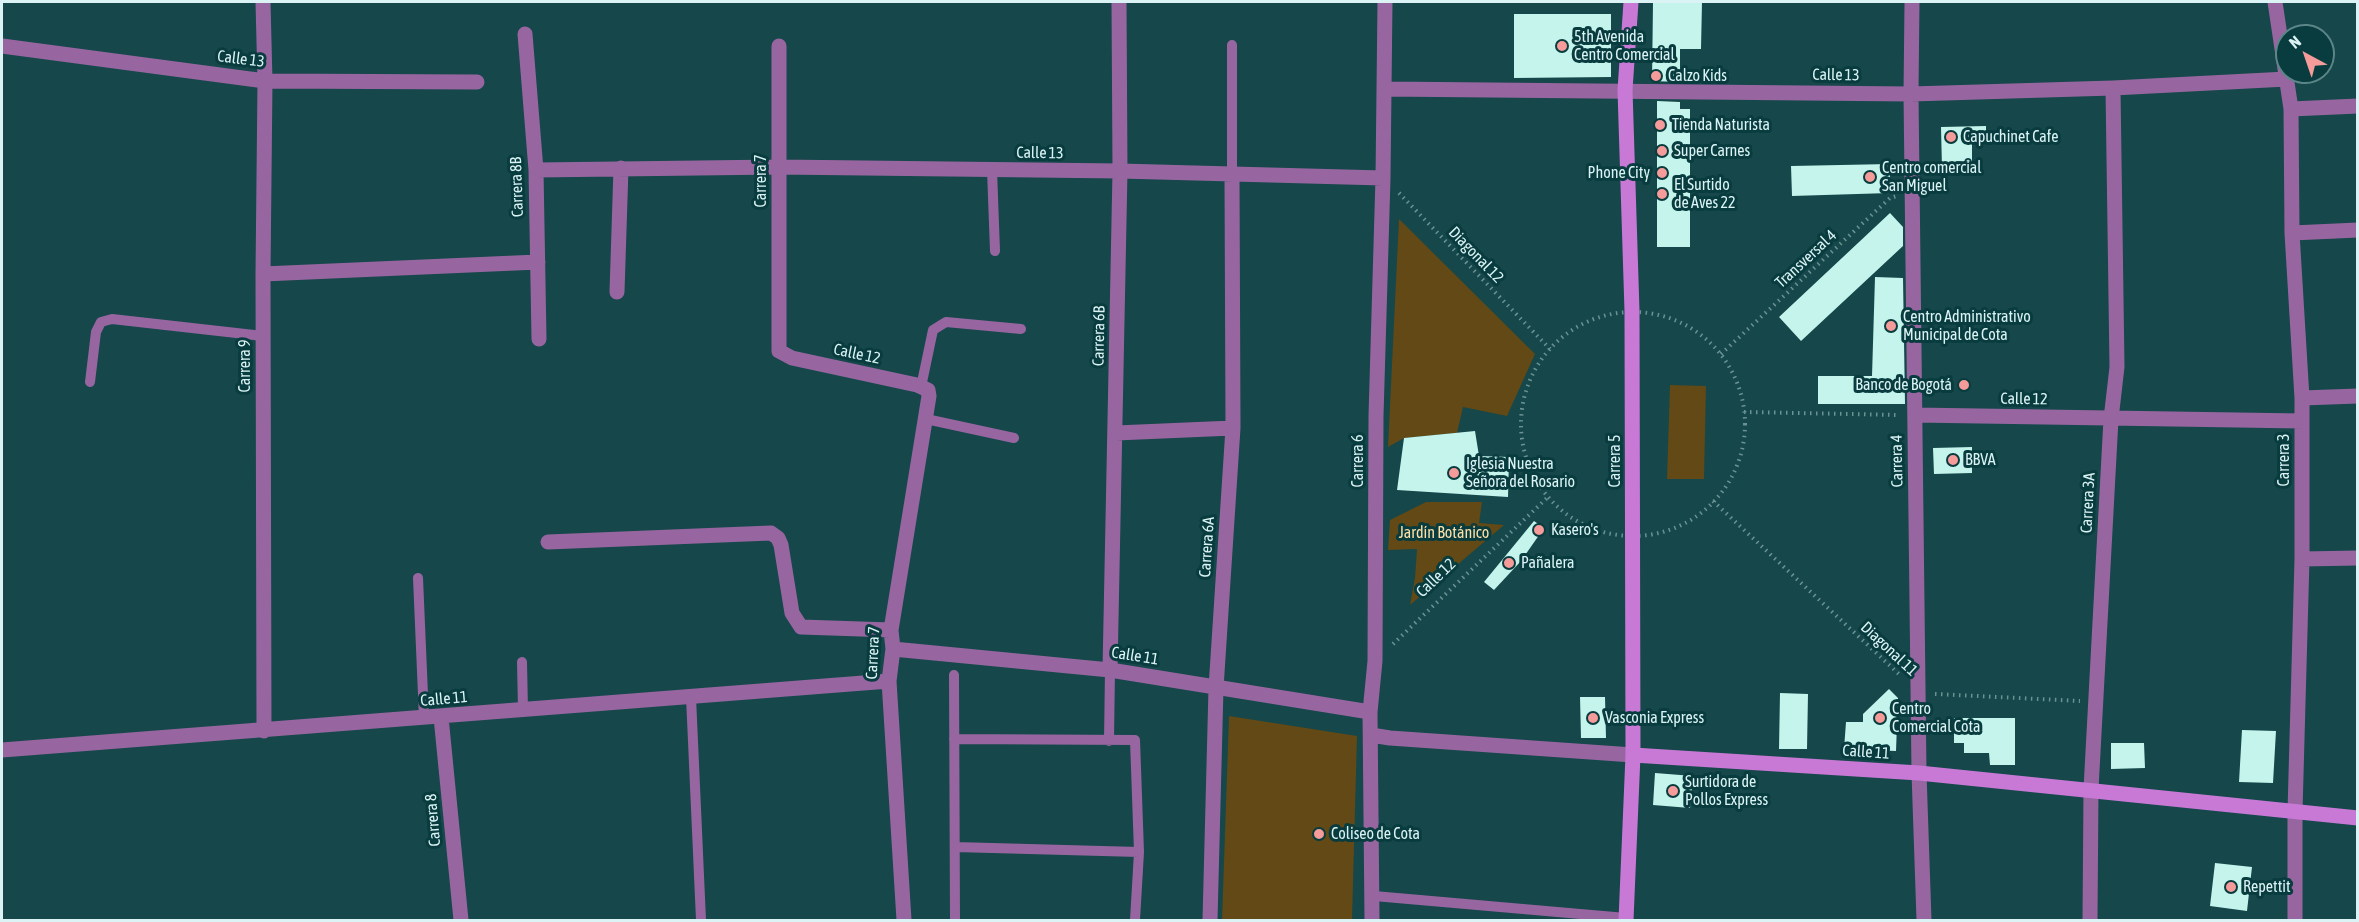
<!DOCTYPE html>
<meta charset="utf-8">
<style>
body{margin:0}
#map{position:relative;width:2359px;height:922px;overflow:hidden;background:#16474a;font-family:"Asap Condensed",sans-serif}
canvas{display:block}
.frame{position:absolute;inset:0;border:3px solid #dbf3f5;pointer-events:none}
.north{position:absolute;left:2275px;top:24px;width:60px;height:60px;box-sizing:border-box;background:#083c3f;border:2px solid #5c8588;border-radius:50%;rotate:320deg;font-size:16px;font-weight:700;line-height:24px;text-align:center;color:#dbf3f5}
.north::after{content:'';display:block;margin:auto;width:21px;height:27px;background:#f59b99;clip-path:polygon(50% 0,100% 100%,50% 72%,0 100%)}
</style>
<div id="map">
<canvas width="2359" height="922"></canvas>
<div class="frame"></div>
<div class="north">N</div>
</div>
<script>
const ctx = document.querySelector('canvas').getContext('2d');
ctx.lineJoin = 'round';
function fill(path, color) {
  ctx.fillStyle = color;
  ctx.fill(path, 'evenodd');
}
function shape(rows) {
  const path = new Path2D();
  for (const r of rows) {
    if (r.length === 3) {
      path.moveTo(r[0] + r[2], r[1]);
      path.arc(r[0], r[1], r[2], 0, 2 * Math.PI);
      continue;
    }
    path.moveTo(r[0], r[1]);
    for (let i = 2; i < r.length; i += 2) path.lineTo(r[i], r[i + 1]);
  }
  return path;
}
function stroke(path, color, width, dash) {
  ctx.strokeStyle = color;
  ctx.lineWidth = width;
  ctx.lineCap = dash ? 'butt' : 'round';
  ctx.setLineDash(dash || []);
  ctx.stroke(path);
}
function label(font, color, halo, rows, align = 'center') {
  ctx.font = font + ' "Asap Condensed",sans-serif';
  ctx.lineWidth = 6;
  ctx.setLineDash([]);
  ctx.textBaseline = 'middle';
  ctx.strokeStyle = halo;
  ctx.fillStyle = color;
  for (const [text, x, y, turn = 0] of rows) {
    ctx.save();
    ctx.translate(x, y);
    ctx.rotate((+turn || 0) * Math.PI / 180);
    ctx.textAlign = isNaN(turn) ? turn : align;
    if (halo) ctx.strokeText(text, 0, 0);
    ctx.fillText(text, 0, 0);
    ctx.restore();
  }
}
fill(shape([
 [1399,219,1535,354,1507,416,1463,407,1457,433,1404,438,1388,447],
 [1670,385,1706,386,1704,479,1667,479],
 [1426,502,1482,502,1479,523,1504,525,1410,605,1415,578,1417,549,1388,550,1390,520],
 [1229,716,1357,736,1352,920,1222,920]
]), '#624915');
fill(shape([
 [1653,2,1702,2,1701,49,1680,49,1680,82,1652,81],
 [1514,14,1611,14,1611,77,1514,78],
 [1657,101,1680,102,1680,109,1690,109,1690,247,1657,247],
 [1986,126,1986,143,1972,144,1972,167,1942,169,1941,127],
 [1890,164,1890,193,1792,196,1791,166],
 [1890,213,1903,227,1903,246,1801,341,1779,317],
 [1875,277,1903,278,1905,404,1818,404,1818,376,1872,376],
 [1475,431,1479,456,1509,457,1508,497,1397,490,1404,438],
 [1972,447,1972,473,1934,474,1933,448],
 [1534,521,1544,528,1521,561,1494,590,1484,582],
 [1889,689,1898,698,1896,751,1844,749,1846,722,1863,722,1863,714],
 [1780,693,1808,694,1807,749,1779,749],
 [1580,697,1605,697,1606,738,1581,738],
 [1954,718,2015,718,2015,765,1990,765,1989,753,1964,753,1964,743,1954,743],
 [2242,730,2276,731,2273,783,2239,782],
 [2111,743,2144,743,2145,768,2111,769],
 [1655,773,1693,776,1690,808,1653,805],
 [2215,863,2252,867,2247,911,2210,906]
]), '#c4f4eb');
stroke(shape([
 [1399,193,1550,349],
 [1633,424,112],
 [1721,354,1890,198,1897,196],
 [1744,412,1900,415],
 [1713,501,1901,676],
 [1393,644,1548,497],
 [1935,694,2080,701]
]), '#6b9294', 4, [1.5, 4.5]);
stroke(shape([
 [1232,45,1232,176],
 [992,170,995,251],
 [90,382,96,332,101,322,112,319,263,336],
 [921,387,933,330,946,322,1021,329],
 [926,419,1014,438],
 [418,578,424,718],
 [522,662,523,710],
 [954,675,955,920],
 [691,697,701,920],
 [954,739,1135,740,1139,852,1135,920],
 [1109,741,1110,670],
 [955,847,1139,852],
 [1374,896,1626,918]
]), '#9766a0', 10);
stroke(shape([
 [263,2,265,81,263,274,264,731],
 [1912,2,1911,94,1919,773,1924,920],
 [2275,2,2291,109,2292,233,2302,398,2302,559,2295,811,2295,920],
 [525,34,536,170,539,339],
 [2,46,265,81,477,82],
 [779,46,779,351,792,358,917,385,928,390,929,396,891,630,893,649,889,681,904,920],
 [1385,89,1911,94,2113,88,2287,79],
 [2291,109,2358,106],
 [536,170,779,167,1120,171,1383,178],
 [2292,233,2358,230],
 [263,274,538,262],
 [617,292,621,168],
 [2302,398,2358,396],
 [1915,415,2302,421],
 [1116,433,1233,428],
 [548,542,771,533,778,538,781,545,792,613,801,627,891,630],
 [2302,559,2358,558],
 [893,649,1110,670,1370,712],
 [1110,670,1120,171,1119,2],
 [441,717,461,920],
 [1371,735,1390,738,1633,755],
 [2,750,889,681],
 [1210,920,1216,688,1233,428,1232,176],
 [1372,920,1370,712,1375,661,1376,416,1383,178,1385,2],
 [2090,920,2091,789,2111,419,2117,367,2113,88]
]), '#9766a0', 15);
stroke(shape([
 [1633,755,1919,773,2358,818],
 [1626,920,1633,755,1632,311,1625,90,1631,2]
]), '#c879d6', 15);
for (const [x, y, r, color] of [
 [1562,46,6,"#f59b99"],
 [1656,76,6,"#f59b99"],
 [1660,125,6,"#f59b99"],
 [1951,137,6,"#f59b99"],
 [1662,151,6,"#f59b99"],
 [1662,173,6,"#f59b99"],
 [1870,177,6,"#f59b99"],
 [1662,194,6,"#f59b99"],
 [1891,326,6,"#f59b99"],
 [1964,385,6,"#f59b99"],
 [1953,460,6,"#f59b99"],
 [1454,473,6,"#f59b99"],
 [1539,530,6,"#f59b99"],
 [1509,563,6,"#f59b99"],
 [1593,718,6,"#f59b99"],
 [1880,718,6,"#f59b99"],
 [1673,791,6,"#f59b99"],
 [1319,834,6,"#f59b99"],
 [2231,887,6,"#f59b99"]
]) {
  const dot = new Path2D();
  dot.arc(x, y, r, 0, 2 * Math.PI);
  ctx.fillStyle = color;
  ctx.fill(dot);
  stroke(dot, '#083c3f', 2);
}
label('16px', '#dbf3f5', '#083c3f', [
 ["5th Avenida",1574,37],
 ["Centro Comercial",1574,55],
 ["Calzo Kids",1668,76],
 ["Tienda Naturista",1672,125],
 ["Capuchinet Cafe",1963,137],
 ["Super Carnes",1674,151],
 ["Centro comercial",1882,168],
 ["San Miguel",1882,186],
 ["Phone City",1650,173,"right"],
 ["El Surtido",1674,185],
 ["de Aves 22",1674,203],
 ["Centro Administrativo",1903,317],
 ["Municipal de Cota",1903,335],
 ["Banco de Bogotá",1952,385,"right"],
 ["BBVA",1965,460],
 ["Iglesia Nuestra",1466,464],
 ["Señora del Rosario",1466,482],
 ["Kasero's",1551,530],
 ["Pañalera",1521,563],
 ["Centro",1892,709],
 ["Comercial Cota",1892,727],
 ["Vasconia Express",1605,718],
 ["Surtidora de",1685,782],
 ["Pollos Express",1685,800],
 ["Coliseo de Cota",1331,834],
 ["Repettit",2243,887]
], 'left');
label('16px', '#dbf3f5', '#083c3f', [
 ["Calle 13",241,59,7],
 ["Calle 13",1836,75,1],
 ["Calle 13",1040,153,1],
 ["Carrera 7",761,181,-90],
 ["Carrera 8B",517,187,-92],
 ["Diagonal 12",1476,255,46],
 ["Transversal 4",1806,259,-43],
 ["Carrera 6B",1099,336,-89],
 ["Calle 12",857,354,12],
 ["Carrera 9",245,366,-90],
 ["Calle 12",2024,399,1],
 ["Carrera 3",2284,460,-90],
 ["Carrera 6",1358,461,-90],
 ["Carrera 5",1615,461,-90],
 ["Carrera 4",1897,461,-91],
 ["Carrera 3A",2088,503,-87],
 ["Carrera 6A",1207,547,-86],
 ["Calle 12",1436,578,-44],
 ["Diagonal 11",1889,649,43],
 ["Carrera 7",873,653,-87],
 ["Calle 11",1135,656,9],
 ["Calle 11",444,699,-5],
 ["Calle 11",1866,752,4],
 ["Carrera 8",433,820,-95]
]);
label('16px', '#fedfa7', '#083c3f', [
 ["Jardín Botánico",1444,533]
]);
</script>
